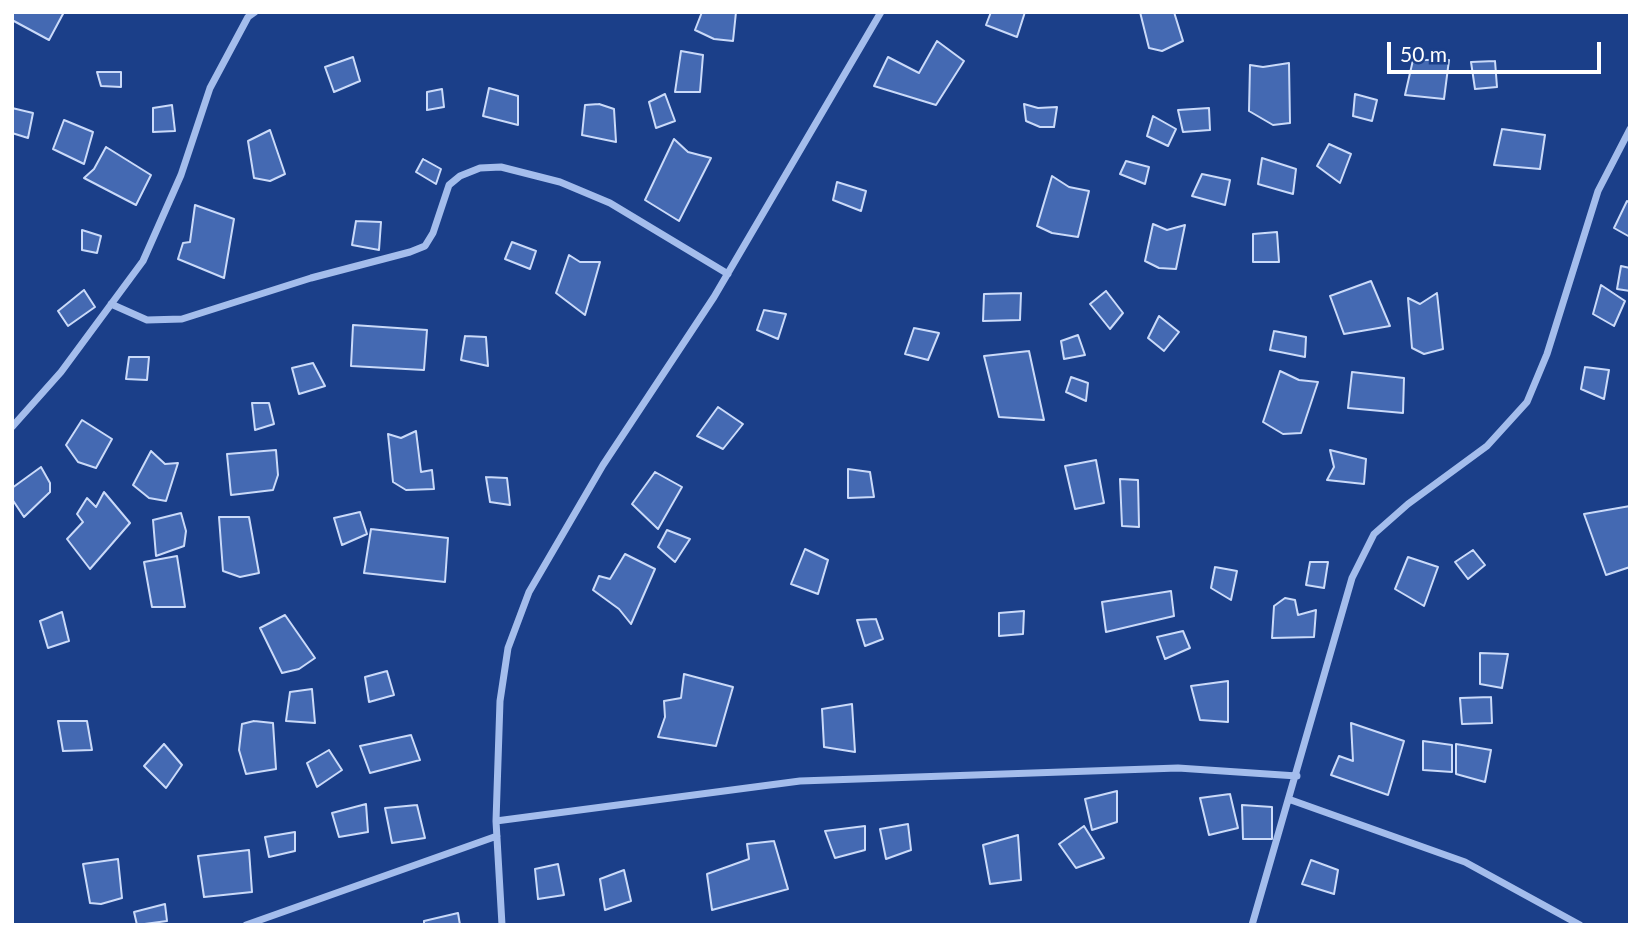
<!DOCTYPE html>
<style>
body{margin:0}
#map{position:relative;width:1642px;height:937px;overflow:hidden;background:#1b3f89;font-family:Lato,sans-serif}
canvas{display:block}
.frame{position:absolute;inset:0;border:14px solid #fff;pointer-events:none}
.scale{position:absolute;left:1387px;top:42px;width:214px;height:32px;box-sizing:border-box;border:4px solid #fff;border-top:0;padding-left:9px;font-size:21px;line-height:24px;white-space:nowrap;color:#fff;-webkit-text-stroke:5px #1b3f89;paint-order:stroke}
</style>
<div id="map">
<canvas width="1642" height="937"></canvas>
<div class="frame"></div>
<div class="scale">50 m</div>
</div>
<script>
const ctx = document.querySelector('canvas').getContext('2d');
ctx.lineJoin = 'round';
function fill(path, color) {
  ctx.fillStyle = color;
  ctx.fill(path, 'evenodd');
}
function shape(rows) {
  const path = new Path2D();
  for (const r of rows) {
    path.moveTo(r[0], r[1]);
    for (let i = 2; i < r.length; i += 2) path.lineTo(r[i], r[i + 1]);
  }
  return path;
}
function stroke(path, color, width, dash) {
  ctx.strokeStyle = color;
  ctx.lineWidth = width;
  ctx.lineCap = dash ? 'butt' : 'round';
  ctx.setLineDash(dash || []);
  ctx.stroke(path);
}
const building = shape([
 [12,12,64,12,49,40,12,20,12,12],
 [702,12,736,12,733,41,714,39,695,30,702,12],
 [991,12,1025,12,1017,37,986,25,991,12],
 [1140,12,1174,12,1183,41,1162,51,1149,48,1140,12],
 [937,41,964,61,936,105,874,86,888,57,919,73,937,41],
 [681,51,703,55,700,92,675,92,681,51],
 [353,57,360,81,334,92,325,67,353,57],
 [1413,60,1449,60,1444,99,1405,95,1413,60],
 [1495,61,1497,87,1475,89,1471,62,1495,61],
 [1289,63,1290,123,1273,125,1249,111,1250,65,1263,67,1289,63],
 [97,72,121,72,121,87,101,86,97,72],
 [489,88,518,96,518,125,483,116,489,88],
 [442,89,444,107,427,110,427,92,442,89],
 [665,94,675,121,656,128,649,102,665,94],
 [1355,94,1377,100,1372,121,1353,116,1355,94],
 [599,104,614,109,616,142,582,135,585,105,599,104],
 [1024,104,1038,108,1057,107,1054,127,1040,127,1026,121,1024,104],
 [172,105,175,131,153,132,153,108,172,105],
 [12,108,33,113,28,138,12,133,12,108],
 [1209,108,1210,130,1183,132,1178,110,1209,108],
 [1153,116,1176,129,1168,146,1147,136,1153,116],
 [64,120,93,132,84,164,53,149,64,120],
 [1502,129,1545,135,1540,169,1494,165,1502,129],
 [270,130,285,174,270,181,254,178,248,141,270,130],
 [674,139,688,152,711,158,679,221,645,200,674,139],
 [1329,144,1351,154,1340,183,1317,166,1329,144],
 [106,147,151,175,136,205,84,178,94,169,106,147],
 [1262,158,1296,169,1293,194,1258,184,1262,158],
 [423,159,441,169,436,184,416,172,423,159],
 [1126,161,1149,167,1145,184,1120,174,1126,161],
 [1202,174,1230,180,1225,205,1192,196,1202,174],
 [1052,176,1069,187,1089,191,1078,237,1052,233,1037,226,1052,176],
 [837,182,866,191,861,211,833,200,837,182],
 [1627,201,1630,203,1630,237,1614,228,1627,201],
 [195,205,234,219,224,278,178,259,183,243,190,242,195,205],
 [356,221,381,222,379,250,352,245,356,221],
 [1153,224,1167,230,1185,225,1176,269,1159,268,1145,261,1153,224],
 [82,230,101,236,97,253,82,250,82,230],
 [1277,232,1279,262,1253,262,1253,234,1277,232],
 [512,242,536,251,530,269,505,259,512,242],
 [569,255,580,262,600,262,585,315,556,293,569,255],
 [1621,266,1630,268,1630,291,1617,289,1621,266],
 [1371,281,1390,326,1344,334,1330,296,1371,281],
 [1601,285,1625,301,1614,326,1593,314,1601,285],
 [84,290,95,307,68,326,58,311,84,290],
 [1106,291,1123,313,1110,329,1090,304,1106,291],
 [1021,293,1020,320,983,321,984,294,1021,293],
 [1437,293,1443,349,1424,354,1412,348,1408,298,1420,304,1437,293],
 [764,310,786,314,778,339,757,330,764,310],
 [1159,316,1179,332,1164,351,1148,338,1159,316],
 [353,325,427,330,424,370,351,366,353,325],
 [914,328,939,333,928,360,905,354,914,328],
 [1274,331,1306,337,1305,357,1270,350,1274,331],
 [1078,335,1085,355,1064,359,1061,341,1078,335],
 [465,336,486,337,488,366,461,360,465,336],
 [1029,351,1044,420,999,417,984,356,1029,351],
 [129,357,149,357,147,380,126,379,129,357],
 [313,363,325,386,299,394,292,368,313,363],
 [1585,367,1609,370,1604,399,1581,389,1585,367],
 [1280,371,1299,380,1318,382,1301,433,1283,434,1263,422,1280,371],
 [1352,372,1404,378,1403,413,1348,408,1352,372],
 [1071,377,1088,383,1086,401,1066,392,1071,377],
 [252,403,269,403,274,424,255,430,252,403],
 [718,407,743,424,723,449,697,436,718,407],
 [82,420,112,439,96,468,78,462,66,445,82,420],
 [416,431,421,472,432,470,434,489,406,490,393,482,388,434,401,438,416,431],
 [276,450,278,475,273,490,231,495,227,454,276,450],
 [1330,450,1366,459,1364,484,1327,480,1334,467,1330,450],
 [151,451,165,464,178,463,166,501,149,498,133,485,151,451],
 [1096,460,1104,503,1075,509,1065,466,1096,460],
 [41,467,50,483,50,492,24,517,12,499,12,488,41,467],
 [848,469,870,472,874,497,848,498,848,469],
 [655,472,682,487,658,529,632,504,655,472],
 [486,477,507,478,510,505,490,502,486,477],
 [1120,479,1138,480,1139,527,1122,526,1120,479],
 [104,492,130,523,90,569,67,539,83,522,77,514,87,498,96,507,104,492],
 [1630,506,1630,567,1606,575,1584,514,1630,506],
 [360,512,367,534,342,545,334,518,360,512],
 [181,513,186,531,184,546,156,556,153,520,181,513],
 [219,517,249,517,259,573,240,577,223,571,219,517],
 [371,529,448,538,445,582,364,573,371,529],
 [667,530,690,539,675,562,658,547,667,530],
 [805,549,828,560,818,594,791,584,805,549],
 [1473,550,1485,565,1468,579,1455,562,1473,550],
 [625,554,655,569,631,624,619,609,593,590,599,576,610,579,625,554],
 [177,556,185,607,152,607,144,562,177,556],
 [1408,557,1438,567,1424,606,1395,589,1408,557],
 [1310,562,1328,562,1324,588,1306,585,1310,562],
 [1215,567,1237,571,1231,600,1211,588,1215,567],
 [1171,591,1174,616,1106,632,1102,602,1171,591],
 [1285,598,1295,600,1298,615,1316,610,1314,637,1272,638,1274,606,1285,598],
 [1024,611,1023,634,999,636,999,613,1024,611],
 [62,612,69,641,48,648,40,621,62,612],
 [285,615,315,658,299,669,282,673,260,628,285,615],
 [876,619,883,639,865,646,857,620,876,619],
 [1183,631,1190,648,1165,659,1157,637,1183,631],
 [1480,653,1508,654,1502,688,1480,684,1480,653],
 [387,671,394,695,369,702,365,677,387,671],
 [684,674,733,687,716,746,658,737,665,717,664,701,681,698,684,674],
 [1228,681,1228,722,1200,720,1191,686,1228,681],
 [312,689,315,723,286,721,290,692,312,689],
 [1491,697,1492,723,1462,724,1460,698,1491,697],
 [852,704,855,752,824,747,822,709,852,704],
 [58,721,87,721,92,750,63,751,58,721],
 [254,721,273,723,276,769,246,774,239,750,242,724,254,721],
 [1351,723,1404,741,1388,795,1331,775,1339,756,1353,761,1351,723],
 [411,735,420,760,370,773,360,746,411,735],
 [1423,741,1452,745,1452,772,1423,770,1423,741],
 [164,744,182,765,166,788,144,766,164,744],
 [1456,744,1491,750,1485,782,1456,774,1456,744],
 [329,750,342,770,317,787,307,763,329,750],
 [1117,791,1117,822,1092,830,1085,799,1117,791],
 [1230,794,1238,828,1209,835,1200,798,1230,794],
 [366,804,368,832,339,837,332,813,366,804],
 [417,805,425,838,392,843,385,808,417,805],
 [1242,805,1272,807,1272,839,1243,839,1242,805],
 [908,824,911,850,886,859,880,829,908,824],
 [865,826,865,850,835,858,825,831,865,826],
 [1084,826,1104,858,1076,868,1059,844,1084,826],
 [295,832,295,851,269,857,265,837,295,832],
 [1018,835,1021,880,990,884,983,845,1018,835],
 [774,841,788,889,712,910,707,874,749,859,747,844,774,841],
 [249,850,252,892,204,897,198,856,249,850],
 [118,859,122,898,101,904,90,903,83,864,118,859],
 [1311,860,1338,870,1334,894,1302,884,1311,860],
 [558,864,564,895,538,899,535,869,558,864],
 [624,870,631,901,605,910,600,879,624,870],
 [165,904,167,921,137,925,134,912,165,904],
 [458,913,460,925,424,925,424,921,458,913]
]);
fill(building, '#4469b2');
stroke(building, '#cadaf9', 2);
stroke(shape([
 [111,304,147,320,182,319,311,278,410,252,425,246,433,233,449,185,460,176,480,168,501,167,560,182,610,203,728,274],
 [12,427,61,372,143,261,181,175,210,88,248,17,255,12],
 [1291,800,1465,862,1580,925],
 [496,821,800,781,1178,768,1297,776],
 [246,925,497,836],
 [502,925,496,821,500,701,508,648,529,592,603,465,714,297,881,12],
 [1252,925,1352,578,1374,534,1408,504,1487,446,1527,402,1547,354,1598,191,1630,129]
]), '#a4bdec', 7);
</script>
